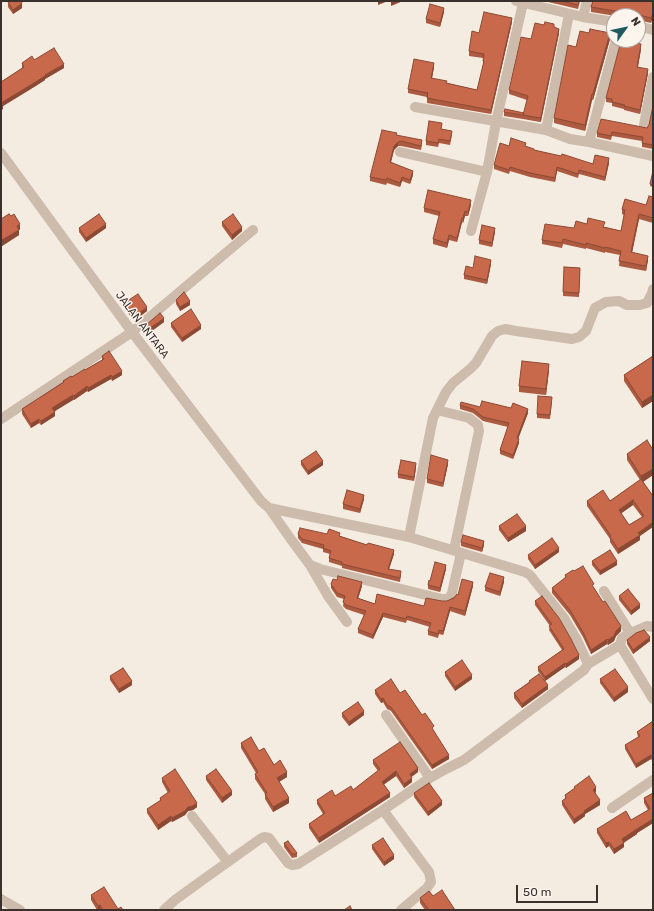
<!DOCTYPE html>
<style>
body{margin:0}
#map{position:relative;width:654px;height:911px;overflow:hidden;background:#f4ebe1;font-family:Rubik,sans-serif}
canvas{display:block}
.frame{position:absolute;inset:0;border:2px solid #3b302b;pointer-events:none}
.north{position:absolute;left:606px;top:8px;width:40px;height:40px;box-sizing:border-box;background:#fbf5ee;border:1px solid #aea6a0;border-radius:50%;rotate:57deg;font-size:11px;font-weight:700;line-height:16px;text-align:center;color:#3b302b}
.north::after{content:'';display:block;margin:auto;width:14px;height:18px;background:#1f5a5e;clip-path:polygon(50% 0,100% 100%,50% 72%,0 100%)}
.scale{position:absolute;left:516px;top:885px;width:82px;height:18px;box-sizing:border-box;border:2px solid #3b302b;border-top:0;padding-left:5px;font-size:12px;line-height:14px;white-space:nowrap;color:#3b302b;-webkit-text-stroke:3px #fbf5ee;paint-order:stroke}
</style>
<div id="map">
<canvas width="654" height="911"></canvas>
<div class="frame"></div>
<div class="north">N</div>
<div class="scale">50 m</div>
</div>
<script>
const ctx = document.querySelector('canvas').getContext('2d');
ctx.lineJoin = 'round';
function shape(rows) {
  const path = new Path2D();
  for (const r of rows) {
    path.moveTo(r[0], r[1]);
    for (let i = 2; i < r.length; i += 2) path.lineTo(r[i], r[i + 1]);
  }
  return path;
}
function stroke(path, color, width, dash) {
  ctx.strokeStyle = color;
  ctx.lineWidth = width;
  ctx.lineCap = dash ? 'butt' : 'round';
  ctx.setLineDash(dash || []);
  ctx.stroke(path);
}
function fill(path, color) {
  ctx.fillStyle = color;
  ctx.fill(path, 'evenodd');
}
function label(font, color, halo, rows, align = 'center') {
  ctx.font = font + ' Rubik,sans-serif';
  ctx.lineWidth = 3;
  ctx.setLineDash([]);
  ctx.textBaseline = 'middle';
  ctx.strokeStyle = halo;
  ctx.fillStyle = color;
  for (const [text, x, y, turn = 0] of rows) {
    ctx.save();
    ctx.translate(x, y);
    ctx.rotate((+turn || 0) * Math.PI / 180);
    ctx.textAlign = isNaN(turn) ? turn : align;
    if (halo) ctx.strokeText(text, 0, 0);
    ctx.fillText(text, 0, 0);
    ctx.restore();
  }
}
stroke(shape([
 [516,1,583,17,614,22],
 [583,17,587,1],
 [638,26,653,30],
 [415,107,546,130,570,139,589,142,653,156],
 [644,125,653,77],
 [546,130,569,14],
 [589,142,616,40],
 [400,152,487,172],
 [1,153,132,332,261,501,269,508,290,538,310,565,328,596,347,622],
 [471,231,487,172,496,122,523,3],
 [437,410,469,418,478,425,479,431,454,550],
 [1,419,132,332,253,230],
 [269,508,409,537],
 [310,565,320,569,442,599,447,599,450,597,452,593,461,553],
 [604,591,630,633],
 [653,627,647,626,630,633,622,638,620,645,653,699],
 [588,664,620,645],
 [386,715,430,778],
 [612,808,653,780],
 [383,810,429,872,431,882,427,888,401,910],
 [192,816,228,862],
 [1,899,20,910],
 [164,910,175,900,190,889,260,839,264,837,269,838,288,863,292,865,298,864,383,810,430,778,446,769,464,760,584,670,588,664,577,640,564,618,530,575,525,572,409,537,433,418,446,392,453,383,470,369,476,363,492,336,498,331,505,329,516,331,572,339,579,337,586,331,595,308,606,302,619,301,627,305,640,305,647,303,652,293,653,289]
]), '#cdbbac', 10);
fill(shape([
 [544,1,580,1,578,9],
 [653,1,651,23,638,20,638,16,616,16,591,12,591,7],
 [8,2,22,8,13,14,8,7],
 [444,12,440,27,426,23,426,19],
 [512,22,491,114,427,103,427,97,408,93,408,89,434,67,432,79,447,83,477,90,483,65,483,58,469,56,469,51,479,33],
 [554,28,559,33,541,121,540,122,523,119,523,118,523,119,504,116,504,112,524,115,527,100,509,94,509,90,531,39],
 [610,39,593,100,592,100,585,131,554,123,554,118,576,47],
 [641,49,638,67,648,73,640,114,624,110,624,109,612,106,612,103,606,102,606,98],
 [34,60,64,68,45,79,45,80,34,87,3,106,3,109,1,82,22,68,22,63],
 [653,106,653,149,642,147,642,141,612,136,611,140,597,137,597,133,647,128,649,125],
 [442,129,452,135,450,145,439,143,438,147,426,145,426,141],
 [397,135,422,145,421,150,401,146,398,146,394,150,391,162,413,175,410,184,402,181,400,187,387,183,386,185,370,181,370,177],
 [509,146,526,147,534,150,593,164,609,163,605,181,579,174,578,178,557,171,555,182,530,177,510,171,509,174,494,169,494,165],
 [653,171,653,187,650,186],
 [653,197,653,223,639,219,632,253,648,260,646,271,619,266,620,255,605,252,605,253,586,248,586,249,563,244,562,248,542,244,542,240,587,224,605,227,621,231,624,215,622,214,622,209,646,205],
 [471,205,468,216,465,216,463,223,462,222,457,242,449,240,447,248,433,244,433,239,439,216,424,212,424,208],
 [1,219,20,229,19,230,19,235,2,246,1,244],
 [222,222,242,231,232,240,222,226],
 [79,228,106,228,86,242,79,232],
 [495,232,492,247,479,244,479,240],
 [491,264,487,284,464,279,464,275,473,268],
 [564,267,580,268,579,297,563,296],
 [176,300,190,305,180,311,176,304],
 [124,303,147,311,138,318,137,317,133,320,124,307],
 [164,322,149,333,146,329,146,325],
 [171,323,201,329,182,342,171,327],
 [102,356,122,375,112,381,111,379,88,392,87,391,74,400,73,400,54,411,55,416,41,425,39,423,31,428,22,414,22,409,63,382,63,381,72,377,102,360],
 [653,356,653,401,642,408,624,381,624,375],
 [549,370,546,395,519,392,519,386],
 [552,401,550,419,537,418,537,414],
 [460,405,480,407,528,413,518,438,519,443,513,459,500,454,500,450,508,427,483,421,473,413,460,409],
 [653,450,653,475,643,482,653,496,640,536,640,540,618,554,610,542,610,539,587,506,587,501,610,501,640,480,627,460,627,454],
 [633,505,642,517,629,525,621,513],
 [301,461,323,465,308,475,301,465],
 [448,464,443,487,427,483,427,479],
 [416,467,414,481,398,478,398,474],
 [364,499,360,513,343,509,343,504],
 [499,526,526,531,508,542,499,530],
 [298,534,327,534,340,536,394,554,389,569,401,574,400,582,342,568,342,566,329,562,329,558,330,554,323,552,323,549,302,543,298,538],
 [461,542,484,545,482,552,461,546],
 [559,552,535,569,528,559,528,555],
 [592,561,617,565,600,575,592,565],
 [446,569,440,592,428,589,428,585,430,581],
 [574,571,594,588,621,631,616,636,614,641,608,645,607,644,591,654,583,637,570,615,552,593,552,588,565,578,565,575],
 [504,582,500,596,485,591,485,587],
 [331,584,362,586,358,598,375,604,424,606,442,601,447,601,473,586,465,616,450,611,443,635,439,634,438,638,428,635,428,631,430,627,407,620,406,623,383,617,373,639,358,633,358,629,364,615,346,609,343,606,344,599,337,597,331,588],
 [619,596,640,608,631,615,619,600],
 [535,601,579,659,566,668,565,667,545,681,538,671,538,667,562,650,549,630,550,626,535,605],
 [627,640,650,641,633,654,627,644],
 [445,672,472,679,455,691,445,676],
 [110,676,132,685,119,693,110,680],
 [600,679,628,692,614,702,600,683],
 [529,681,548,689,522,708,514,698,514,693,529,682],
 [375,690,400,693,422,715,434,731,433,731,449,759,432,769,391,711,387,709,383,702,381,703,375,694],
 [342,713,364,715,349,726,342,717],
 [653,721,653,762,651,759,636,768,625,749,625,745,638,737,637,732],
 [241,743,259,751,287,777,279,782,289,803,273,812,265,799,265,794,255,779,255,774,256,773,241,748],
 [373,760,418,772,411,777,412,782,404,788,396,776,383,784,390,797,319,843,309,828,309,824,323,814,317,804,317,800,335,796,353,790,378,771,373,764],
 [206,776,232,795,222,803,206,780],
 [162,778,197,807,193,810,188,811,185,815,172,822,171,821,158,830,147,813,147,809,160,801,160,798,168,793,162,782],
 [574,787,596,792,595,793,600,805,585,814,585,816,574,824,562,805,562,801,565,799,565,795,574,789],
 [414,793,442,805,428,816,414,797],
 [653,793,653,823,637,833,637,834,624,842,624,847,614,854,609,846,606,848,597,833,597,829,631,820,648,810,644,803,644,798],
 [284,843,297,853,297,857,292,858,284,847],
 [372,845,394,859,384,866,372,849],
 [91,895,118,909,123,910,100,910,100,909,97,910,91,900],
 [433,896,455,910,425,910,420,903,420,898]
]), '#ac5a40');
fill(shape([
 [378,1,388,1,378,5],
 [391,1,403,1,391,6],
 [22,3,22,8,13,14,13,10],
 [444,8,444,12,440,27,440,23],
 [653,13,653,17,651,23,651,18],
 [512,18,512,22,491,114,491,110],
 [559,29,559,33,541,121,540,122,540,118],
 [610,33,610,39,593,100,593,94],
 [641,44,641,49,637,71,637,67],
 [434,63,434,67,431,83,431,78],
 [64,64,64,68,45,79,45,80,34,87,3,106,3,109,1,111,1,103],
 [648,69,648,73,640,114,640,110],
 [592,94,592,100,585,131,585,125],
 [398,142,398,146,394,150,390,166,390,162,394,146],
 [609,158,609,163,605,181,605,177],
 [557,167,557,171,555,182,555,178],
 [413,171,413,175,410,184,410,180],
 [402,177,402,181,400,187,400,183],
 [471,200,471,205,468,216,468,212],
 [465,211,465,216,463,223,463,218],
 [639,214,639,219,631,257,631,252],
 [462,218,462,222,457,242,457,238],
 [20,224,20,229,18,231,19,230,19,235,2,246,2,240,17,226],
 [106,224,106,228,86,242,86,238],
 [242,227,242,231,232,240,232,235],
 [495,228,495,232,492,247,492,243],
 [449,235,449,240,447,248,447,243],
 [648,256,648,260,646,271,646,266],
 [491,260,491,264,487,284,487,280],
 [190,301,190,305,180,311,180,307],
 [147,307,147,311,138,318,138,314],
 [137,313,137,317,133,320,133,316],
 [164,318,164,322,149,333,149,329],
 [201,325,201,329,182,342,182,338],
 [549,364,549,370,546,395,546,389],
 [122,371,122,375,112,381,112,377],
 [111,375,111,379,88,392,88,388],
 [87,386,87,391,74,400,74,396],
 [73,395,73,400,52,413,52,408],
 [653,395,653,401,642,408,642,402],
 [528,409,528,413,517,442,517,438],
 [55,412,55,416,41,425,41,421],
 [39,419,39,423,31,428,31,424],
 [519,439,519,443,513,459,513,455],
 [448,460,448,464,443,487,443,483],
 [323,461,323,465,308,475,308,471],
 [416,463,416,467,414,481,414,477],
 [653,469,653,475,641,483,641,476],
 [364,495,364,499,360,513,360,509],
 [633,500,633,505,619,515,619,510],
 [653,522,653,527,640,536,640,540,618,554,618,549,638,533],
 [526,526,526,531,508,542,508,538],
 [484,541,484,545,482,552,482,548],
 [559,548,559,552,535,569,535,565],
 [394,550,394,554,388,572,388,569],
 [617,561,617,565,600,575,600,571],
 [446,565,446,569,440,592,440,588],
 [504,577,504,582,500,596,500,592],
 [362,582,362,586,357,602,357,598],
 [473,582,473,586,465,616,465,611],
 [640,604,640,608,631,615,631,611],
 [450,607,450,611,443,635,443,631],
 [383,613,383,617,373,639,373,635],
 [621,626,621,631,616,636,614,641,608,645,608,640],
 [650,637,650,641,633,654,633,650],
 [607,639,607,644,591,654,591,650],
 [579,655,579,659,566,668,566,664],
 [565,663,565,667,545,681,545,677],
 [472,675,472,679,455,691,455,687],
 [132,681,132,685,119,693,119,689],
 [548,685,548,689,522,708,522,704],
 [628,687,628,692,614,702,614,698],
 [383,698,383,702,381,703,381,699],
 [364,711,364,715,349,726,349,722],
 [449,755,449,759,432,769,432,765],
 [651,755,651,759,636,768,636,764],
 [418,768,418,772,410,778,410,774],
 [396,771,396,776,382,786,382,782],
 [287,772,287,777,277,783,277,778],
 [412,778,412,782,404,788,404,784],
 [596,787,596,792,593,794,593,790],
 [232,791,232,795,222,803,222,798],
 [390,793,390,797,319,843,319,838],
 [289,798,289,803,273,812,273,807],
 [600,800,600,805,585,814,585,816,574,824,574,819,584,811],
 [442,801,442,805,428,816,428,812],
 [197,803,197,807,193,810,188,811,185,815,172,822,172,818,188,807],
 [171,816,171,821,158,830,158,825],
 [653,819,653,823,637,833,637,834,622,844,622,839,637,829],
 [609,842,609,846,606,848,606,843],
 [624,843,624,847,614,854,614,849],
 [394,855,394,859,384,866,384,862],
 [100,905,100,909,98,910,98,906]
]), '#8c4a34');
const building = shape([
 [10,1,21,1,22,3,13,10,8,2,10,1],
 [561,1,579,1,578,5,561,1],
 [593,1,653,1,653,13,651,18,639,15,635,16,620,16,618,13,615,11,591,7,593,1],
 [430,4,444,8,440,23,426,19,430,4],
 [484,12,512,18,491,110,427,98,428,93,408,89,414,59,434,63,431,78,447,81,446,83,477,90,484,61,483,61,484,54,469,51,472,31,479,33,484,12],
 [545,22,554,24,554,27,559,29,541,117,540,118,523,115,528,96,509,90,521,37,531,39,535,23,544,25,545,22],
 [590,29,610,33,593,94,592,94,585,125,554,118,568,45,576,47,580,31,589,33,590,29],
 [621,41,641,44,637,67,648,69,640,110,624,106,625,105,612,102,612,99,606,98,621,41],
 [54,48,64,64,45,75,45,76,34,83,1,103,3,105,1,107,1,82,24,67,22,63,32,56,34,60,54,48],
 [653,106,653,145,642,143,643,137,612,132,611,136,597,133,601,119,647,128,649,125,653,106],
 [505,109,524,113,523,115,504,112,505,109],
 [429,121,442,123,441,129,452,131,450,141,439,139,438,143,426,141,429,121],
 [382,130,397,133,396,135,422,140,421,146,401,141,398,142,394,146,390,162,413,171,410,180,402,177,400,183,387,178,386,180,370,177,382,130],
 [511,138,526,143,525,146,534,149,534,150,561,156,562,154,593,164,595,155,609,158,605,177,579,170,578,174,557,167,555,178,530,173,510,167,509,170,494,165,500,143,509,146,511,138],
 [653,171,653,185,650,184,653,171],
 [428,190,471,200,468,212,465,211,463,218,462,218,457,238,449,235,447,243,433,239,440,212,424,208,428,190],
 [649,196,653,197,653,218,639,214,631,252,648,256,646,266,619,261,621,251,605,247,605,248,586,243,586,245,563,239,562,243,542,240,545,224,574,228,576,221,587,224,588,218,605,222,603,227,621,231,625,210,622,209,625,199,646,205,649,196],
 [9,214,11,216,14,214,20,224,17,226,19,230,2,240,1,238,1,219,9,214],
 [99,214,106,224,86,238,79,228,99,214],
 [233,214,242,227,232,235,222,222,233,214],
 [482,225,495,228,492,243,479,240,482,225],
 [475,256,491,260,487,280,464,275,466,266,473,268,475,256],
 [564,267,580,268,579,293,563,292,564,267],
 [184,292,190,301,180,307,176,300,184,292],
 [138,294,147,307,138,314,137,313,133,316,124,303,138,294],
 [191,309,201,325,182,338,171,323,191,309],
 [160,313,164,318,149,329,146,325,160,313],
 [109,351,122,371,112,377,111,375,88,388,87,386,74,396,73,395,52,408,55,412,41,421,39,419,31,424,22,409,64,382,63,381,71,376,72,377,85,369,85,370,104,359,102,356,109,351],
 [653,356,653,395,642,402,624,375,653,356],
 [522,361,549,364,546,389,519,386,522,361],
 [538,396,552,397,550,415,537,414,538,396],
 [482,401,511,408,513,403,528,409,517,438,519,439,513,455,500,450,509,423,483,417,473,409,460,405,461,402,480,407,482,401],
 [647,440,653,450,653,469,641,476,627,454,647,440],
 [316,451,323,461,308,471,301,461,316,451],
 [431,455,448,460,443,483,427,479,431,455],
 [401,460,416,463,414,477,398,474,401,460],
 [641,479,653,496,653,522,638,533,640,535,618,549,610,537,611,536,587,501,603,490,610,501,641,479],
 [633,500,644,516,629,525,619,510,633,500],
 [347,490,364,495,360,509,343,504,347,490],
 [517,514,526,526,508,538,499,526,517,514],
 [300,528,327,534,329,529,340,533,339,536,367,545,368,543,394,550,388,569,401,571,400,578,342,564,342,562,329,558,331,551,323,548,324,545,302,539,298,534,300,528],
 [463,535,484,541,482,548,461,542,463,535],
 [552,538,559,548,535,565,528,555,552,538],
 [610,550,617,561,600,571,592,561,610,550],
 [435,562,446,565,440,588,428,585,429,580,430,581,435,562],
 [583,566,594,584,592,585,603,602,605,601,621,626,616,631,614,636,608,640,607,639,591,650,583,632,570,610,552,588,566,577,565,575,573,570,574,571,583,566],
 [490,573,504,577,500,592,485,587,490,573],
 [338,576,362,582,357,598,375,604,377,594,424,606,426,598,442,601,447,601,454,598,457,594,458,595,462,579,473,582,465,611,450,607,443,631,439,630,438,634,428,631,431,623,407,616,406,619,383,613,373,635,358,629,366,611,346,605,343,602,345,596,337,593,331,584,333,579,337,580,338,576],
 [628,589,640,604,631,611,619,596,628,589],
 [542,596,559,618,571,639,579,655,566,664,565,663,545,677,538,667,564,649,549,626,552,624,535,601,542,596],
 [644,630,650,637,633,650,627,640,636,633,644,630],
 [462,660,472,675,455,687,445,672,462,660],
 [123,668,132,681,119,689,110,676,123,668],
 [615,669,628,687,614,698,600,679,615,669],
 [539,674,548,685,522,704,514,693,530,682,529,681,539,674],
 [391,679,400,693,405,690,422,715,425,713,434,726,432,728,449,755,432,765,391,707,387,705,383,698,381,699,375,690,391,679],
 [358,702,364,711,349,722,342,713,358,702],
 [653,721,653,758,651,755,636,764,625,745,640,736,637,732,653,721],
 [251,737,259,751,264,748,274,765,280,760,287,772,277,778,289,798,273,807,265,794,267,793,255,774,258,772,241,743,251,737],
 [400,742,418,768,410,774,412,778,404,784,396,771,382,782,390,793,319,838,309,824,325,813,317,800,332,790,335,796,351,786,353,790,380,769,373,760,400,742],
 [175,769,197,803,193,806,188,807,185,811,172,818,171,816,158,825,147,809,161,800,160,798,170,791,162,778,175,769],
 [216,769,232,791,222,798,206,776,216,769],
 [589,776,596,787,593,790,600,800,584,811,585,812,574,819,562,801,566,798,565,795,575,788,574,787,589,776],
 [429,783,442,801,428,812,414,793,429,783],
 [653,793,653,819,637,829,622,839,624,843,614,849,609,842,606,843,597,829,626,811,631,820,650,809,644,798,653,793],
 [383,838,394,855,384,862,372,845,383,838],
 [288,841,297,853,296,854,292,854,284,843,288,841],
 [104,887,118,909,121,907,123,910,103,910,100,905,98,906,91,895,104,887],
 [442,890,455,910,429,910,420,898,429,891,433,896,442,890],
 [350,906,352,910,344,910,350,906]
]);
fill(building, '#c8694b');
stroke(building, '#8c4a34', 1);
label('11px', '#3b302b', '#fbf5ee', [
 ["JALAN ANTARA",142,325,53]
]);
</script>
